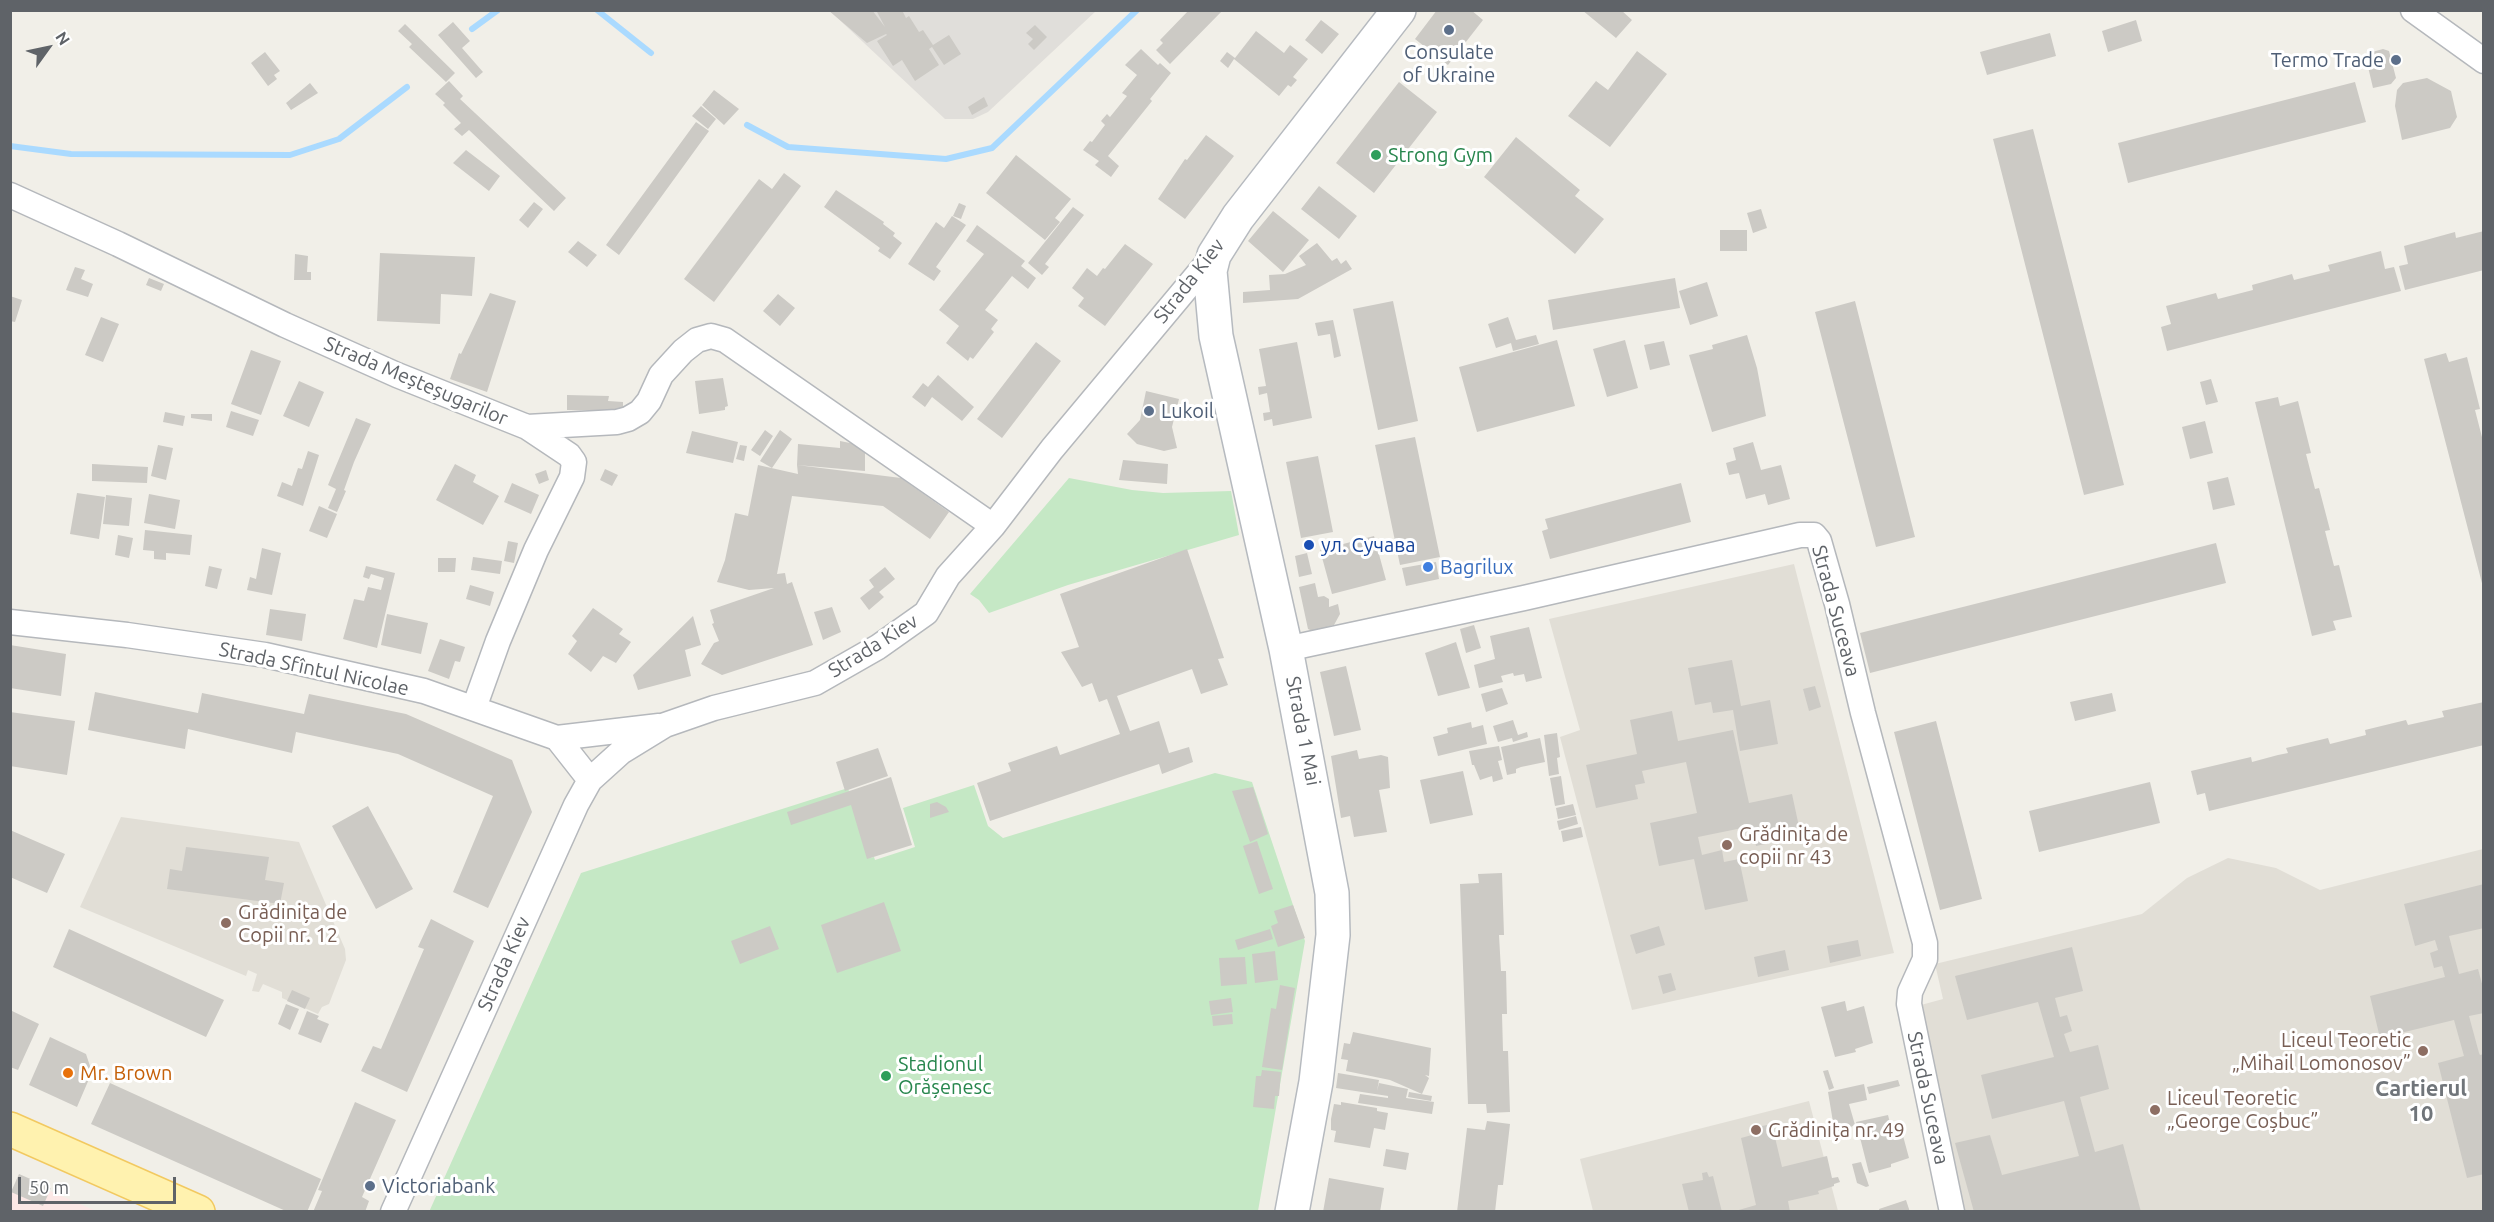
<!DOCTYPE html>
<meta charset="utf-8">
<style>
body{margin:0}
#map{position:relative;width:2494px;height:1222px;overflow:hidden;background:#f1efe8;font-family:Ubuntu,sans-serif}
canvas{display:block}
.frame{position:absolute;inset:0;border:12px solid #5f6368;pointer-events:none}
.north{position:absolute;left:18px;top:18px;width:60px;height:60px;-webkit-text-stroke:4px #fff;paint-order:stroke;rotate:57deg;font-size:16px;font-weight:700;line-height:24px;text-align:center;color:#5f6368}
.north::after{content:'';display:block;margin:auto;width:21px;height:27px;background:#5f6368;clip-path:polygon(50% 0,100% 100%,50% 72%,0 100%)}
.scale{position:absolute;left:18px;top:1177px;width:158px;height:27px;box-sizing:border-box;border:3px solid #5f6368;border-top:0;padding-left:8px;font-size:18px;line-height:21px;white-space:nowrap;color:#5f6368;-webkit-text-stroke:4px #fff;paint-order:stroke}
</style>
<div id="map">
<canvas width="2494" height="1222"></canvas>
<div class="frame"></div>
<div class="north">N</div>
<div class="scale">50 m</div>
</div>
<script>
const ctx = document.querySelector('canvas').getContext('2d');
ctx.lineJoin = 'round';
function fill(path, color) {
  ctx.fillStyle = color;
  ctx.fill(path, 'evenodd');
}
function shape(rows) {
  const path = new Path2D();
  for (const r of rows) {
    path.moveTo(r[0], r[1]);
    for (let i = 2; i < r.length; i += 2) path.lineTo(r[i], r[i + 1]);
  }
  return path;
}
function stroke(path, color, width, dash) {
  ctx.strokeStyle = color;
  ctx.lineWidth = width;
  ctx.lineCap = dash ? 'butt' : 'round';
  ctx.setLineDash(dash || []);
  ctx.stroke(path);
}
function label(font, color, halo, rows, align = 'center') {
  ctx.font = font + ' Ubuntu,sans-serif';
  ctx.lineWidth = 6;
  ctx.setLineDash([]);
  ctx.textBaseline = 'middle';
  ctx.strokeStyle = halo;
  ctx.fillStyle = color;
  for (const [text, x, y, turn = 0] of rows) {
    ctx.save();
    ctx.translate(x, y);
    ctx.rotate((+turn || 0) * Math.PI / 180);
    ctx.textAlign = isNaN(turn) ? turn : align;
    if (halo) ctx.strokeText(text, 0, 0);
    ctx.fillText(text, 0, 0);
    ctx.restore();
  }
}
fill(shape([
 [830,11,1096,11,988,112,973,119,945,119]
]), '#e0deda');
fill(shape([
 [1794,564,1894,953,1632,1010,1560,737,1580,730,1549,619],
 [121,817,299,842,345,949,346,960,329,1004,322,1007,318,1014,282,998,282,992,263,984,259,992,252,991,257,974,248,970,246,976,80,907],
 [2483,849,2483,1211,1955,1211,1910,1008,1943,999,1935,964,2142,914,2187,878,2228,858,2276,868,2320,890],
 [1809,1101,1838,1211,1593,1211,1580,1159]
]), '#e1ded6');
fill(shape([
 [10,1190,42,1204,48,1190,96,1211,11,1211]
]), '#fce8e6');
fill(shape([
 [1069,478,1132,490,1163,493,1231,491,1239,535,1068,585,989,613,979,600,970,594],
 [1215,773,1252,782,1305,941,1258,1211,429,1212,581,873,848,788,869,858,874,857,875,860,915,847,903,808,974,785,988,826,1003,838]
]), '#c5e8c5');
stroke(shape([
 [597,10,651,53],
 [472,29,498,10],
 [747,125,788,147,946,159,992,148,1137,10],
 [10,146,71,154,290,155,339,139,407,87]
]), '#aadaff', 6);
fill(shape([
 [828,10,872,10,885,27,876,10,902,10,906,18,909,16,919,32,923,30,933,45,949,35,961,54,944,65,932,47,929,49,939,65,915,81,902,60,893,66,877,41,887,35,886,34,867,43],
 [1189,10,1223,10,1170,64,1156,50,1163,43,1160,40],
 [1437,10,1471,10,1483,20,1448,65,1415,39],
 [1582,10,1621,10,1632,20,1616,38],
 [1321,20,1339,34,1322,54,1305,40],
 [2136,20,2142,41,2108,52,2102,31],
 [453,22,470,41,462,48,483,72,476,78,438,35],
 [405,24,455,73,446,82,409,47,412,44,398,31],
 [1035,25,1047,37,1034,50,1028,44,1033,39,1026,33],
 [1256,31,1284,53,1290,45,1308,59,1293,77,1297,80,1291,87,1288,85,1279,96,1234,59,1228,68,1220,61,1227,52,1235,58],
 [2050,33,2056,56,1987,75,1980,52],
 [1141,49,1158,65,1160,63,1171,73,1150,99,1152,101,1108,156,1119,166,1111,177,1095,165,1099,161,1083,150,1090,141,1092,142,1105,125,1101,121,1107,114,1110,117,1127,96,1122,93,1137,75,1125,65],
 [2383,49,2389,51,2396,78,2391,84,2373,88,2365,54],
 [1637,51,1667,74,1610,147,1568,116,1596,81,1608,90],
 [265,52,280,71,274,75,277,79,268,86,251,63],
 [2427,78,2451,91,2457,117,2450,128,2402,140,2395,106,2397,90,2403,83],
 [449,81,463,96,460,99,566,198,554,211,469,130,462,136,454,129,461,123,443,105,445,103,435,94],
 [1399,82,1437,112,1374,193,1336,163],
 [2355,82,2366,122,2128,183,2118,143],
 [310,83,318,93,291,110,286,103],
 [714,90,739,109,724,125,702,105],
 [984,97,988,106,972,115,968,107],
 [701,106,716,119,708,129,692,116],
 [696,122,709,131,619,255,606,245],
 [2033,129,2124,485,2084,495,1993,139],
 [1206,135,1234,156,1185,219,1158,199,1185,159,1187,160],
 [1516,137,1580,190,1575,196,1604,219,1575,254,1484,177],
 [466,150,500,176,489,191,453,163],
 [1016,155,1071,199,1055,218,1060,222,1045,240,986,193],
 [784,173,801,186,714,302,684,279,759,179,772,189],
 [1319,186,1357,216,1339,239,1301,209],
 [836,190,884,222,883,224,895,233,893,236,902,243,890,259,878,251,880,248,824,207],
 [534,202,543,209,528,228,519,220],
 [959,203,966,206,961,219,953,216],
 [1073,207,1084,215,1045,264,1049,267,1042,275,1028,263],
 [1761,209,1767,228,1753,233,1747,213],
 [1273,211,1309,240,1283,272,1248,241],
 [952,216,966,225,936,267,941,271,934,281,908,264,936,222,944,228],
 [977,225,1025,261,1021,266,1036,278,1028,289,1012,276,985,310,998,320,991,329,994,332,973,359,970,357,968,361,946,343,959,326,939,310,984,254,966,241],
 [1720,230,1747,230,1747,251,1720,251],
 [2484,231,2484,270,2405,290,2399,266,2408,264,2404,246,2455,232,2456,238],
 [578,241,597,255,587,267,568,252],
 [1317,243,1332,261,1337,258,1341,264,1346,260,1352,269,1298,299,1243,303,1243,292,1270,290,1269,275,1285,274,1306,265,1299,256],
 [1125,244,1153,264,1105,326,1078,306,1084,298,1072,288,1087,268,1097,276,1103,268,1105,269],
 [2381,251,2385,269,2394,267,2401,291,2167,351,2161,327,2171,324,2166,306,2216,293,2218,299,2253,290,2252,285,2292,274,2294,280,2330,271,2328,265],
 [380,253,475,257,472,296,441,294,440,324,377,321],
 [295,254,308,256,307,272,311,272,311,280,294,280],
 [75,267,85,270,81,279,93,284,88,297,66,290],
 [149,278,164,284,161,291,146,285],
 [1675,278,1680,308,1553,330,1548,300],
 [1707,282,1718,316,1690,325,1679,291],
 [490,293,516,301,487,392,450,379,459,353,461,354],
 [778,294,795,308,780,326,763,311],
 [10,296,22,300,15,322,10,321],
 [1393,301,1418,421,1378,430,1353,309],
 [1855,301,1915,537,1876,547,1815,312],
 [101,317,119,324,103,362,85,355],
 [1508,317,1516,340,1536,335,1539,344,1513,351,1511,343,1496,348,1488,324],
 [1333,320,1341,356,1334,358,1330,334,1318,336,1315,323],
 [1747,335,1757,368,1766,416,1712,432,1689,355,1713,349,1712,345],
 [1557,340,1575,406,1477,432,1459,367],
 [1625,340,1638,388,1607,397,1593,349],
 [1664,341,1670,365,1650,370,1644,345],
 [1036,342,1061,361,1002,438,977,419],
 [1297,342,1312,418,1273,426,1272,419,1264,421,1263,413,1270,412,1267,393,1259,395,1258,387,1266,386,1259,349],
 [251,350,281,361,261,415,231,404],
 [2446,353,2449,362,2467,357,2480,409,2475,410,2484,445,2484,591,2424,359],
 [938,375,974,407,962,421,932,397,925,407,912,397,923,383,928,387],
 [723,378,728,406,725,407,725,410,699,414,695,381],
 [2211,379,2218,402,2206,405,2200,382],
 [299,381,324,392,309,427,283,416],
 [1146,391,1179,399,1172,427,1177,448,1164,451,1137,444,1127,434,1140,420],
 [567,395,609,396,608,401,623,402,623,411,567,410],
 [2278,397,2280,406,2298,401,2311,453,2306,454,2315,489,2319,488,2330,530,2325,531,2334,566,2339,565,2352,617,2333,621,2336,630,2312,636,2255,402],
 [231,411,259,420,253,436,226,427],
 [165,412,185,416,183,426,163,422],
 [191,414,212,414,212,421,191,418],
 [356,418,371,424,354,462,344,490,346,491,337,512,328,508,336,489,328,485],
 [2205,421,2213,453,2190,459,2182,427],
 [765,430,773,436,760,456,751,450],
 [780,430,792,439,772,468,760,461],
 [692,431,738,442,733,463,686,453],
 [1415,437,1440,557,1400,565,1375,445],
 [840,441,865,446,865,471,797,465,798,444,840,448],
 [1753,442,1761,470,1781,465,1790,499,1768,505,1765,494,1746,499,1739,473,1729,475,1726,463,1736,460,1733,448],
 [158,445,173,448,166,480,151,476],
 [740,445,747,446,744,461,736,459],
 [308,451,319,455,303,506,277,496,282,482,292,486,298,468,302,469],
 [1318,456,1333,532,1301,538,1286,462],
 [1123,460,1168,464,1167,484,1119,480],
 [92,464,148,467,147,483,92,481],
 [455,464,476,475,473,482,499,496,483,525,436,500],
 [758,465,798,474,797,465,901,478,949,512,930,539,883,506,792,496,777,574,785,573,787,584,792,582,813,645,722,675,701,664,714,643,719,641,712,624,714,623,710,610,774,588,749,590,717,582,725,560,735,513,748,516],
 [605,469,618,475,612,486,600,480],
 [546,470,549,480,539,484,535,474],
 [2228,477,2235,505,2213,510,2207,482],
 [512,483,539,495,531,514,504,502],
 [1681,483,1691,522,1550,559,1542,531,1548,529,1545,519],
 [77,493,105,497,99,539,70,534],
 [149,494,180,500,175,529,144,523],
 [106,495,132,498,129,526,103,524],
 [319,506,337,514,327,538,309,531],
 [145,530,192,535,190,555,166,553,166,560,154,559,154,551,143,550],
 [118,535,133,538,129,558,115,555],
 [1374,536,1386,580,1332,594,1320,550],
 [508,541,518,543,514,563,504,561],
 [2216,543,2226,583,1870,673,1860,633],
 [262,548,281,553,272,595,247,590,250,577,256,579],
 [1187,549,1224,658,1218,659,1228,685,1201,694,1192,669,1117,696,1130,731,1159,721,1169,753,1189,747,1193,762,1162,774,1159,764,990,821,977,783,1011,771,1008,763,1057,746,1060,755,1120,734,1107,699,1099,702,1092,683,1082,687,1061,652,1079,647,1060,594],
 [1307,553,1312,574,1299,577,1295,556],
 [473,557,502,561,500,574,471,570],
 [438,558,456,558,455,572,438,572],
 [1436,562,1439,579,1406,586,1402,568],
 [209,566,222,569,217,589,205,586],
 [366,566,395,573,377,648,343,639,354,599,364,601,368,587,381,590,384,578,371,574,369,579,363,577],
 [885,567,895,579,879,592,884,597,869,610,860,598,874,587,869,580],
 [1315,583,1318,597,1324,596,1329,599,1329,607,1338,604,1340,614,1334,625,1312,631,1308,629,1299,587],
 [470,585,494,592,490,606,466,599],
 [832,607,841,632,823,640,814,612],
 [593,608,623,629,619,634,631,642,616,663,603,656,591,672,568,654,577,641,572,636],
 [270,609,306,614,302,641,266,635],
 [387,614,428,623,421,654,381,645],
 [693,616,701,645,685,650,691,676,638,690,633,675],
 [1474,625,1481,648,1466,653,1460,629],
 [1529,627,1542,678,1526,682,1524,674,1514,676,1513,673,1501,676,1503,682,1479,688,1474,665,1495,659,1490,636],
 [440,639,465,647,460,662,455,661,449,679,428,671],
 [1456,642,1470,688,1438,696,1425,653],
 [10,645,66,654,61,696,10,688],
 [1732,660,1741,706,1770,700,1778,744,1740,751,1733,710,1713,713,1711,702,1695,705,1688,668],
 [1346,666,1361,730,1334,736,1320,672],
 [1815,686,1821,707,1809,711,1803,689],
 [1502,688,1508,704,1486,712,1481,694],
 [95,692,198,713,202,693,304,714,309,694,406,714,512,760,532,812,488,908,453,892,493,796,398,754,296,732,292,753,188,729,185,749,88,730],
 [2112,693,2116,711,2075,721,2070,702],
 [2484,702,2484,745,2209,811,2205,793,2197,795,2191,771,2251,757,2252,762,2278,755,2288,753,2286,748,2328,738,2330,744,2366,735,2365,730,2406,720,2408,725,2444,717,2442,711],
 [1672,711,1678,741,1733,730,1749,803,1792,794,1801,836,1756,846,1752,826,1698,837,1702,855,1722,850,1724,862,1739,859,1748,901,1705,910,1694,859,1659,866,1650,823,1697,813,1686,762,1642,771,1645,783,1635,785,1638,799,1596,808,1586,765,1637,754,1630,720],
 [10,712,75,721,67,775,10,766],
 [1513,720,1518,735,1527,732,1528,737,1513,742,1512,738,1498,742,1493,726],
 [1936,721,1982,899,1940,910,1894,732],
 [1471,722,1472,728,1483,725,1487,744,1438,756,1433,737,1448,733,1447,728],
 [1557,733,1560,757,1557,758,1559,774,1549,776,1544,735],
 [1540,738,1545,762,1521,767,1516,769,1516,773,1507,775,1501,747],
 [1499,746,1502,760,1498,761,1503,779,1493,782,1492,776,1480,780,1474,765,1472,765,1469,751],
 [878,748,888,776,845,791,836,762],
 [1357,750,1359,759,1381,755,1388,757,1390,788,1379,790,1387,832,1354,837,1350,816,1341,818,1331,756],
 [1463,771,1473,815,1430,824,1420,780],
 [1561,776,1565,804,1555,806,1550,778],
 [891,777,912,845,867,859,851,805,791,825,787,812],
 [2150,782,2160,823,2039,852,2029,811],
 [1253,787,1268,834,1250,842,1232,791],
 [937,802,946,807,949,812,930,818,930,804],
 [1573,804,1576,815,1558,819,1556,808],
 [368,806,413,889,376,909,332,826],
 [1576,816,1578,824,1559,830,1557,821],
 [1581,827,1583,837,1563,842,1561,831],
 [10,830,65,854,47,893,10,877],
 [1257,841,1273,889,1259,894,1243,846],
 [186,847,269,857,265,880,284,883,280,904,167,889,170,869,182,871],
 [1502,873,1504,935,1499,935,1501,971,1506,971,1507,1014,1502,1014,1503,1051,1508,1051,1510,1112,1487,1113,1486,1104,1468,1104,1460,884,1479,883,1478,874],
 [2484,884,2484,928,2449,936,2459,974,2478,969,2484,991,2484,1013,2469,1016,2479,1053,2480,1055,2484,1054,2484,1174,2467,1178,2438,1063,2464,1056,2454,1020,2380,1038,2370,996,2445,977,2442,966,2434,968,2430,953,2438,950,2435,940,2415,946,2404,904],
 [884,902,901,951,837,973,821,925],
 [1293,905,1305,938,1278,947,1271,926,1278,923,1274,911],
 [431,919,474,941,407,1092,361,1071,373,1046,381,1049,424,949,418,947],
 [770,926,779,949,740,964,731,941],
 [1659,926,1665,945,1636,954,1630,935],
 [69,929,224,1000,206,1037,53,967],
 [1270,929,1273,939,1238,950,1235,940],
 [1858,940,1861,956,1830,963,1827,946],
 [2072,947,2083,991,2055,998,2060,1017,2067,1015,2072,1031,2064,1034,2070,1052,2098,1045,2109,1089,2080,1097,2095,1152,2123,1144,2141,1212,1974,1212,1955,1143,1990,1135,2002,1175,2079,1156,2064,1101,1992,1119,1981,1075,2054,1057,2038,1002,1967,1020,1955,976],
 [1785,950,1789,970,1758,977,1754,957],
 [1275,951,1278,980,1255,983,1252,954],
 [1245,957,1247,984,1221,986,1219,958],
 [1671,973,1676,990,1663,994,1658,976],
 [1280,985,1295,988,1282,1070,1262,1067,1271,1008,1276,1009],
 [292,990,310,998,305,1009,287,1001],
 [1231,998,1233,1012,1211,1015,1209,1001],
 [1845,1001,1847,1011,1864,1006,1873,1043,1855,1049,1856,1052,1835,1057,1821,1007],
 [286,1004,299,1009,290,1030,278,1024],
 [10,1010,39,1024,18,1070,10,1067],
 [307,1011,319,1016,317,1019,329,1024,321,1043,298,1034],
 [1232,1014,1233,1024,1213,1026,1212,1016],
 [1353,1032,1431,1048,1429,1076,1425,1075,1429,1078,1422,1094,1390,1080,1346,1071,1348,1060,1341,1059,1344,1043,1350,1044],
 [50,1037,86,1054,92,1072,77,1107,29,1085],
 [1262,1070,1281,1072,1279,1096,1275,1096,1274,1109,1253,1107,1256,1076,1261,1076],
 [1828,1070,1834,1088,1829,1090,1823,1071],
 [1338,1073,1379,1080,1377,1091,1379,1083,1408,1089,1406,1098,1434,1102,1432,1114,1358,1103,1360,1094,1388,1098,1388,1096,1336,1088],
 [1898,1080,1900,1086,1869,1094,1867,1087],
 [110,1083,321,1179,307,1212,288,1212,91,1124],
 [1864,1084,1867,1100,1849,1104,1855,1125,1835,1134,1828,1092],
 [1409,1092,1432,1096,1431,1101,1408,1097],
 [355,1102,396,1120,362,1197,369,1201,365,1212,313,1212,322,1191,318,1190],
 [1341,1102,1377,1108,1377,1111,1388,1113,1385,1130,1374,1128,1370,1148,1334,1142,1336,1131,1331,1130,1331,1119,1334,1104,1341,1105],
 [1888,1115,1890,1123,1899,1121,1909,1158,1891,1164,1891,1167,1869,1173,1856,1122],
 [1487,1121,1510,1124,1503,1185,1498,1185,1495,1212,1457,1212,1467,1128,1485,1130],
 [1767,1125,1768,1131,1773,1129,1782,1167,1827,1156,1832,1178,1838,1177,1840,1182,1834,1184,1834,1186,1818,1191,1819,1194,1788,1201,1790,1212,1732,1212,1756,1205,1741,1138,1763,1132,1762,1126],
 [1386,1149,1409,1153,1406,1170,1383,1166],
 [1861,1162,1869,1186,1866,1187,1857,1183,1852,1164],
 [1707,1172,1709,1177,1713,1176,1722,1212,1689,1212,1682,1184,1703,1180,1702,1173],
 [19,1174,51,1188,43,1206,11,1192],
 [1329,1178,1384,1188,1380,1212,1323,1212],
 [1906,1200,1910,1212,1880,1212,1879,1209]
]), '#cccac5');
const minor = shape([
 [2413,10,2484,61],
 [10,195,118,244,285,325,397,375,527,427,569,455,574,462,572,477,536,550,498,641,474,708],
 [527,427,617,422,628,419,640,412,649,401,661,375,683,351,697,340,711,336,725,340,993,526],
 [10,622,127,635,265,655,424,691,557,738,590,780],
 [1286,649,1524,598,1800,535,1814,535,1819,541,1837,604,1863,713,1925,943,1925,959,1910,992,1909,1004,1952,1212],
 [557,738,659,726],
 [393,1212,576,805,590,780,621,752,665,725,714,708,815,683,878,647,926,613,948,576,993,526,1052,449,1214,255]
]);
const secondary = shape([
 [1292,1212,1316,1082,1333,935,1332,893,1286,649,1216,336,1210,271,1214,255,1238,217,1399,10]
]);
const primary = shape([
 [10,1129,198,1212]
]);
stroke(minor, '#b5b8bc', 27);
stroke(secondary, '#b6babf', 36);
stroke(primary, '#f2c960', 36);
stroke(minor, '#fff', 24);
stroke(secondary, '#fff', 33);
stroke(primary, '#fff2af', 33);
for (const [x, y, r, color] of [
 [1449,30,6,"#5c6f8a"],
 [2396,60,6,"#5c6f8a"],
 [1376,155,6,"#2e9e5b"],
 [1149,411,6,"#5c6f8a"],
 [1309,545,6,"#1a4fb4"],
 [1428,567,6,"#3f7fe0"],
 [1727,845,6,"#8d6e63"],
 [226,923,6,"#8d6e63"],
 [2423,1051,6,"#8d6e63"],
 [68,1073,6,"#e8710a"],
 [886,1076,6,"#2e9e5b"],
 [2155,1110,6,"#8d6e63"],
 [1756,1130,6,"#8d6e63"],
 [370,1186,6,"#5c6f8a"]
]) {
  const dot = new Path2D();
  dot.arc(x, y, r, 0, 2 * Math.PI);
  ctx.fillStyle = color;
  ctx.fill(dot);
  stroke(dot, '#fff', 2);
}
label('20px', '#4e5e75', '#fff', [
 ["Consulate",1449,52,"center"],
 ["of Ukraine",1449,75,"center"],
 ["Termo Trade",2384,60,"right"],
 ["Lukoil",1161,411],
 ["Victoriabank",382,1186]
], 'left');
label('20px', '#27864d', '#fff', [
 ["Strong Gym",1388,155],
 ["Stadionul",898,1064],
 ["Orășenesc",898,1087]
], 'left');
label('20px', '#5f6368', '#fff', [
 ["Strada Kiev",1189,281,-52],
 ["Strada Meșteșugarilor",416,381,23],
 ["Strada Suceava",1836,611,75],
 ["Strada Kiev",873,646,-32],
 ["Strada Sfîntul Nicolae",314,669,12],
 ["Strada 1 Mai",1303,731,79],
 ["Strada Kiev",504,964,-66],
 ["Strada Suceava",1928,1098,78]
]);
label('20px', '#164399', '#fff', [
 ["ул. Сучава",1321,545]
], 'left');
label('20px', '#366cbe', '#fff', [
 ["Bagrilux",1440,567]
], 'left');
label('20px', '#785e54', '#fff', [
 ["Grădinița de",1739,834],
 ["copii nr 43",1739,857],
 ["Grădinița de",238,912],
 ["Copii nr. 12",238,935],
 ["Liceul Teoretic",2411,1040,"right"],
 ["„Mihail Lomonosov”",2411,1063,"right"],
 ["Liceul Teoretic",2167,1098],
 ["„George Coșbuc”",2167,1121],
 ["Grădinița nr. 49",1768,1130]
], 'left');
label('20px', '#c56008', '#fff', [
 ["Mr. Brown",80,1073]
], 'left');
label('bold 22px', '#70757a', '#fff', [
 ["Cartierul",2421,1089],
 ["10",2421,1114]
]);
</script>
